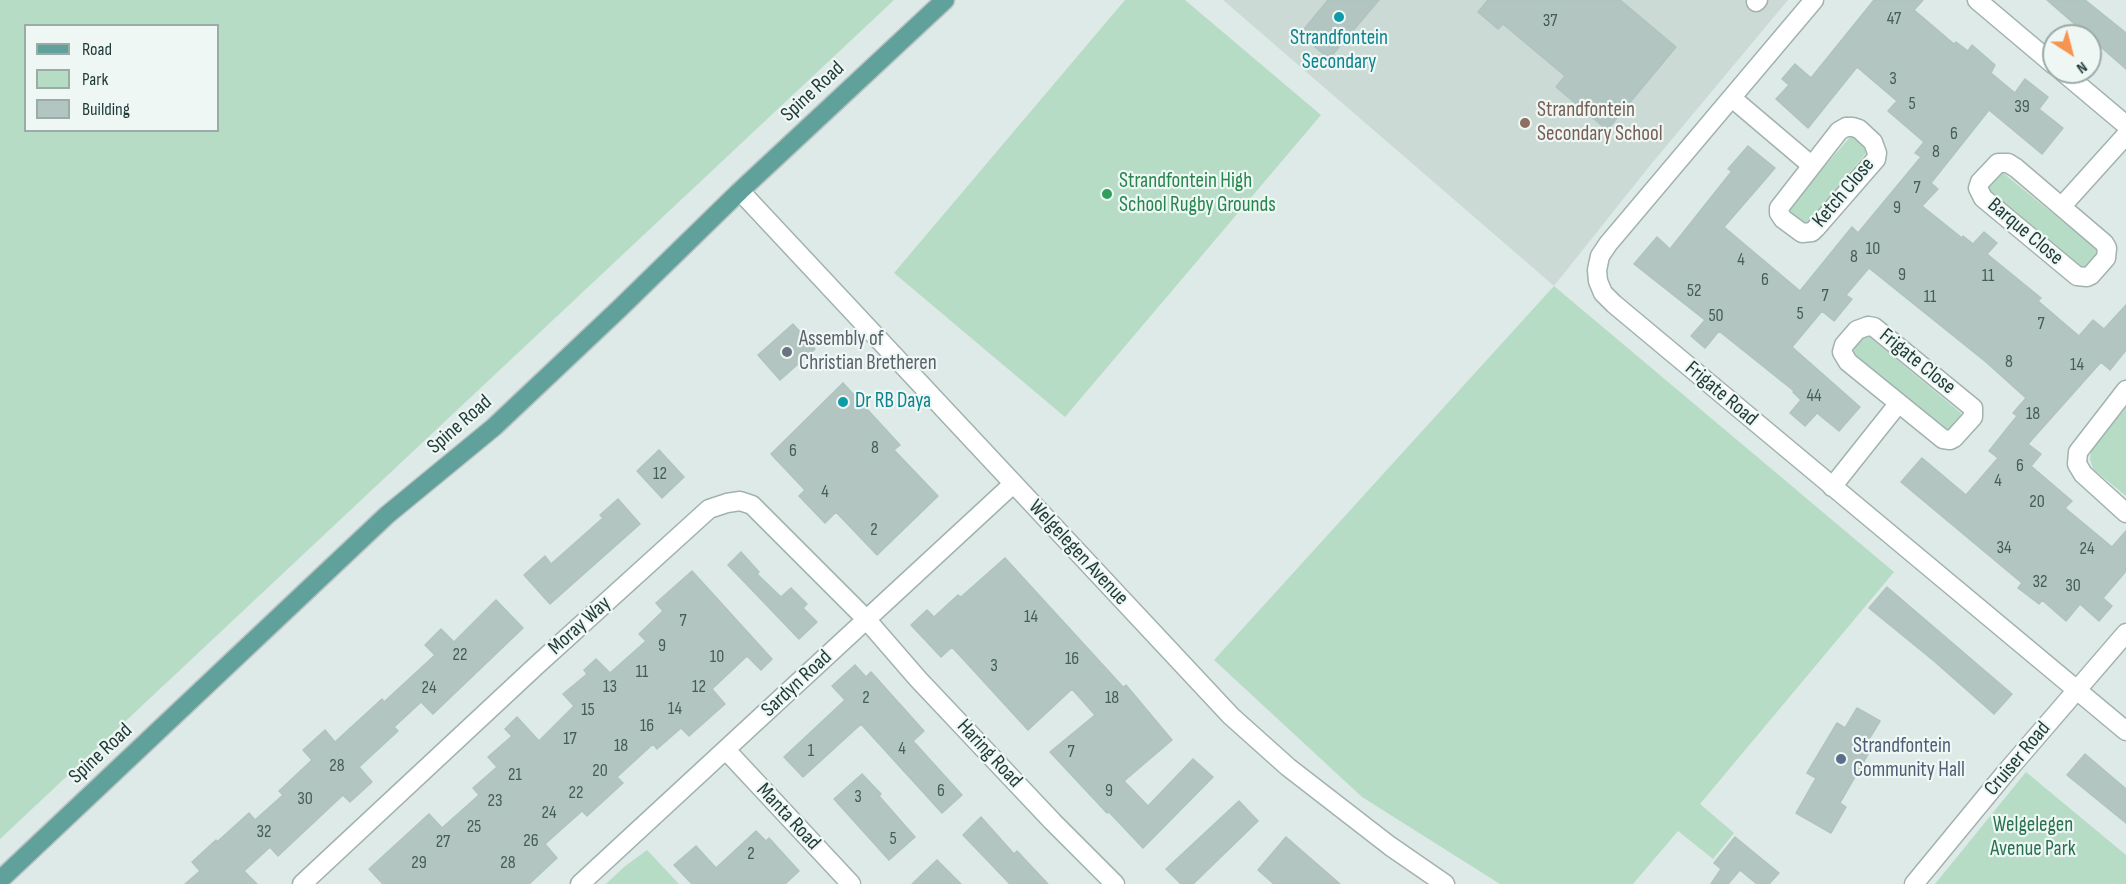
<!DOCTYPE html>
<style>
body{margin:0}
#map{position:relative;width:2126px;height:884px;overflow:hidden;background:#deeae7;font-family:"Sofia Sans Condensed",sans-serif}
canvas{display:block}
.legend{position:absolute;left:24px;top:24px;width:195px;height:108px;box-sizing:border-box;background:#eef7f4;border:2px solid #9baba8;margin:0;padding:8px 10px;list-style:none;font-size:18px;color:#1f3a37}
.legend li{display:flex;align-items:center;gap:12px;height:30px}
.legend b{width:30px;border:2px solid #9baba8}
.north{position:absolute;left:2042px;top:24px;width:60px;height:60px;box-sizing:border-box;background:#eef7f4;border:2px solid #9baba8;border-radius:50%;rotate:144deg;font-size:16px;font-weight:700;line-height:24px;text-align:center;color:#1f3a37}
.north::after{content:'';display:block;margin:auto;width:21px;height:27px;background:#f69450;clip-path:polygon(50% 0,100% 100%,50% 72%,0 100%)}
</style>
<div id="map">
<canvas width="2126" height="884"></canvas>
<ul class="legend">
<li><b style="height:8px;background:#61a19b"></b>Road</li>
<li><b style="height:16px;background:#b6dcc6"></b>Park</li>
<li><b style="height:16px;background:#b3c5c0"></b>Building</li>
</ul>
<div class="north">N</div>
</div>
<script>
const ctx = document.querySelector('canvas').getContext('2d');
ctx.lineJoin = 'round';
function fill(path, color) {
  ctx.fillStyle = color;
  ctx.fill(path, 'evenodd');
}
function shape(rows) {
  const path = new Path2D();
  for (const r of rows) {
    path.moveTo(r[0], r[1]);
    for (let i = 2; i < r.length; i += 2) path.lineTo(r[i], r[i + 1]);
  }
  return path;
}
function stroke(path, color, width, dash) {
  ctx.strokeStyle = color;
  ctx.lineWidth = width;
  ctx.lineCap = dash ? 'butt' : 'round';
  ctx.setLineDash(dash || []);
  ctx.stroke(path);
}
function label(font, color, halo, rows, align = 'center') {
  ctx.font = font + ' "Sofia Sans Condensed",sans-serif';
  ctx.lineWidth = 4.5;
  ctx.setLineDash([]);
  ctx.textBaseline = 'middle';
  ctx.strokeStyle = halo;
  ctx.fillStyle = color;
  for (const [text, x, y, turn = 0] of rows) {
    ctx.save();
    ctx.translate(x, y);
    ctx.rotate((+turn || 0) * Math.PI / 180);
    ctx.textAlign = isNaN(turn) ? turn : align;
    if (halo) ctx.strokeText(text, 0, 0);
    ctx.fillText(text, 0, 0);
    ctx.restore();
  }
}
fill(shape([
 [1223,0,1788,0,1648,168,1554,286]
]), '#ccdad6');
fill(shape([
 [0,0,894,0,0,839],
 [26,26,218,26,218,130,26,130],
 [1125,0,1185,0,1321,115,1065,417,894,273],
 [1851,136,1867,146,1866,153,1810,221,1803,223,1791,213,1789,207],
 [1999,172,2002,172,2096,249,2096,256,2085,268,2081,268,1989,191,1987,188],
 [1554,286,1894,572,1700,804,1734,833,1713,859,1678,831,1633,884,1500,884,1362,797,1214,660],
 [1866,334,1961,413,1960,419,1949,431,1944,430,1855,356,1851,350,1852,346],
 [2126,407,2126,496,2093,469,2090,459,2091,451],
 [2026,772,2126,855,2126,884,1935,884],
 [647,850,679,884,606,884,624,867]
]), '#b6dcc6');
const building = shape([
 [1328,0,1379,0,1329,59,1300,34,1328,0],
 [1488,0,1620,0,1676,47,1607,130,1556,87,1565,76,1503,24,1498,29,1478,12,1488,0],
 [1874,0,1923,0,1914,10,1954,44,1956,42,1968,51,1972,45,1995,65,1991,73,2015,93,2025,79,2048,97,2039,109,2063,128,2042,154,1989,110,1931,183,1938,189,1922,206,1962,238,1963,236,1973,244,1984,232,1997,243,1987,254,2041,298,2038,301,2079,336,2093,320,2104,329,2126,305,2126,350,2110,370,2101,362,2028,444,2041,454,2031,466,2072,501,2065,508,2112,547,2126,531,2126,571,2103,598,2112,606,2099,621,2080,604,2066,621,2042,600,2039,604,2018,588,2022,583,1901,482,1922,458,1966,495,1998,458,1989,451,2017,416,2013,413,2026,398,1986,362,1869,268,1846,295,1852,299,1834,321,1822,311,1792,347,1860,407,1839,431,1817,413,1805,426,1790,413,1801,400,1793,392,1794,391,1719,331,1705,348,1691,336,1705,320,1634,264,1657,237,1670,249,1732,171,1728,169,1748,146,1775,168,1724,227,1800,291,1852,227,1858,233,1921,157,1915,153,1924,142,1888,111,1897,101,1857,67,1808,128,1776,99,1789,85,1782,79,1795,64,1811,78,1874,0],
 [2047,0,2085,0,2126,33,2126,69,2047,0],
 [793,324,815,349,780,380,758,355,793,324],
 [843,383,900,445,894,450,938,496,877,555,836,512,825,523,799,496,805,490,771,454,843,383],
 [659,450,684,477,662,498,637,471,659,450],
 [618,499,640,524,550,604,524,575,545,556,551,564,603,518,600,515,618,499],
 [741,552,759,572,757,574,781,597,791,588,807,604,803,608,817,622,799,639,728,565,741,552],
 [1005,558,1113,676,1123,687,1126,685,1172,740,1124,781,1148,806,1193,759,1213,777,1143,848,1109,812,1107,813,1050,752,1095,715,1072,689,1028,730,952,647,941,657,911,625,927,610,934,617,958,595,961,597,1005,558],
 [692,571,772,659,761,670,747,656,712,689,725,704,689,736,681,728,657,749,653,744,617,777,623,783,587,816,582,811,545,844,557,858,529,884,383,884,369,869,429,814,442,828,479,795,473,788,497,767,488,757,512,736,505,729,517,717,539,741,574,706,563,694,587,674,584,670,596,659,610,673,646,641,639,634,663,611,656,603,692,571],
 [1887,587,2012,694,1994,714,1934,661,1869,608,1887,587],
 [496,600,523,628,433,714,421,702,394,727,398,731,359,767,372,782,350,802,343,795,278,856,270,847,244,871,257,884,185,884,200,871,192,862,216,840,217,842,249,813,255,820,283,795,279,791,312,760,303,750,325,730,335,742,382,699,384,702,435,655,425,645,441,629,454,642,496,600],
 [855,665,866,677,871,672,924,731,913,741,962,795,942,813,861,724,803,777,784,757,845,700,832,686,855,665],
 [1857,708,1880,721,1868,741,1874,744,1840,803,1846,807,1831,833,1796,813,1816,778,1807,773,1837,723,1845,728,1857,708],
 [2085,754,2126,789,2126,823,2067,775,2085,754],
 [862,774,881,794,879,796,915,837,889,860,834,799,862,774],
 [1239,801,1258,821,1193,884,1181,884,1166,869,1239,801],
 [981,817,1014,854,1017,851,1048,884,1010,884,963,835,981,817],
 [756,831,766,841,769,838,799,871,785,884,692,884,674,865,696,846,716,868,756,831],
 [1286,837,1340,884,1274,884,1258,870,1286,837],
 [1735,837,1779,873,1769,884,1757,884,1740,870,1728,884,1711,884,1721,869,1714,863,1735,837],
 [937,860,961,884,912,884,937,860]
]);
fill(building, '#b3c5c0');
stroke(building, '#b0c4bf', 1.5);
const minor = shape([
 [1814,0,1608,244,1600,256,1597,270,1598,281,1603,293,1614,304,2126,731],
 [1977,0,2054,65],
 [1756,2,1758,0],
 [2063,72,2126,125],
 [1732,98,1811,165],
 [1846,127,1853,127,1859,129,1873,142,1877,153,1876,159,1816,228,1812,232,1802,233,1783,219,1779,213,1779,208,1839,131,1846,127],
 [1998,163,2008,163,2016,168,2104,243,2107,248,2106,258,2091,275,2087,277,2077,276,1983,198,1978,188,1980,182,1998,163],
 [740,191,1231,716,1288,767,1390,846,1445,884],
 [2062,206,2126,135],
 [1868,326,1874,327,1973,408,1973,417,1954,438,1950,440,1943,439,1848,362,1842,352,1844,345,1857,330,1868,326],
 [2126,390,2078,452,2077,464,2083,474,2126,513],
 [1832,487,1898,404],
 [726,750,851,884],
 [302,884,537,665,709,509,727,503,740,501,752,505,866,619,918,679,1053,822,1115,884],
 [580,884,1013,484],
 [1914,884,2007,771,2126,633]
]);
const major = shape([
 [0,880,387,515,494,427,619,309,740,191,945,0]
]);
stroke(minor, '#a1b2af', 21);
stroke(major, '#bcc4c3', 21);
stroke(minor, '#fff', 18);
stroke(major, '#61a19b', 18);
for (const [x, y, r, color] of [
 [1339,17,6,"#0f9aa8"],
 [1525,123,6,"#8d6e63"],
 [1107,194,6,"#2e9e5b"],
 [787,352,6,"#6b7280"],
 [843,402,6,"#0f9aa8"],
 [1841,759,6,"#5c6f8a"]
]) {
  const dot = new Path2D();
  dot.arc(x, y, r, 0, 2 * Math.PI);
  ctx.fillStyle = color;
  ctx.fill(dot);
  stroke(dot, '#eef7f4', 2);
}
label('18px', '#445d59', null, [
 ["47",1894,19],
 ["37",1550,21],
 ["3",1893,79],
 ["5",1912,104],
 ["39",2022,107],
 ["6",1954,134],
 ["8",1936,152],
 ["7",1917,188],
 ["9",1897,208],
 ["10",1873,249],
 ["8",1854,257],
 ["4",1741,260],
 ["9",1902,275],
 ["11",1988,276],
 ["6",1765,280],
 ["52",1694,291],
 ["7",1825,296],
 ["11",1930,297],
 ["5",1800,314],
 ["50",1716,316],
 ["7",2041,324],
 ["8",2009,362],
 ["14",2077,365],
 ["44",1814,396],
 ["18",2033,414],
 ["8",875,448],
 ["6",793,451],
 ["6",2020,466],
 ["12",660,474],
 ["4",1998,481],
 ["4",825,492],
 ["20",2037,502],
 ["2",874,530],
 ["34",2004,548],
 ["24",2087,549],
 ["32",2040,582],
 ["30",2073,586],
 ["14",1031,617],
 ["7",683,621],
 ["9",662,646],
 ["22",460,655],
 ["10",717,657],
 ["16",1072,659],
 ["3",994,666],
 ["11",642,672],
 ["13",610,687],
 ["12",699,687],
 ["24",429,688],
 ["2",866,698],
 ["18",1112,698],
 ["14",675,709],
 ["15",588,710],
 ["16",647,726],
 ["17",570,739],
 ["18",621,746],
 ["4",902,749],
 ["1",811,751],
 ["7",1071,752],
 ["28",337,766],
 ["20",600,771],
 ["21",515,775],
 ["6",941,791],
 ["9",1109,791],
 ["22",576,793],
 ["3",858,797],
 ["30",305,799],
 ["23",495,801],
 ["24",549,813],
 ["25",474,827],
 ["32",264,832],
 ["5",893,839],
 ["26",531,841],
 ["27",443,842],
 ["2",751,854],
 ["29",419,863],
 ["28",508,863]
]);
label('21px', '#0d838f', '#eef7f4', [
 ["Strandfontein",1339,39],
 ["Secondary",1339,63],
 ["Dr RB Daya",855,402,"left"]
]);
label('21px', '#1f3a37', '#eef7f4', [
 ["Spine Road",813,92,-43],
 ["Ketch Close",1844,193,-50],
 ["Barque Close",2025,232,40],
 ["Frigate Close",1917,362,39],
 ["Frigate Road",1721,394,40],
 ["Spine Road",460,425,-41],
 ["Welgelegen Avenue",1078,553,47],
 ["Moray Way",580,626,-42],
 ["Sardyn Road",797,684,-43],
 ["Spine Road",101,754,-43],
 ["Haring Road",989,754,47],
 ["Cruiser Road",2018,759,-50],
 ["Manta Road",788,817,47]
]);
label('21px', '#785e54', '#eef7f4', [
 ["Strandfontein",1537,111],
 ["Secondary School",1537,135]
], 'left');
label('21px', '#27864d', '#eef7f4', [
 ["Strandfontein High",1119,182],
 ["School Rugby Grounds",1119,206]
], 'left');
label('21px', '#5b616d', '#eef7f4', [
 ["Assembly of",799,340],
 ["Christian Bretheren",799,364]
], 'left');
label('21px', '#4e5e75', '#eef7f4', [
 ["Strandfontein",1853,747],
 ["Community Hall",1853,771]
], 'left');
label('21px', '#287151', '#eef7f4', [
 ["Welgelegen",2033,826],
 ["Avenue Park",2033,850]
]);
</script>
